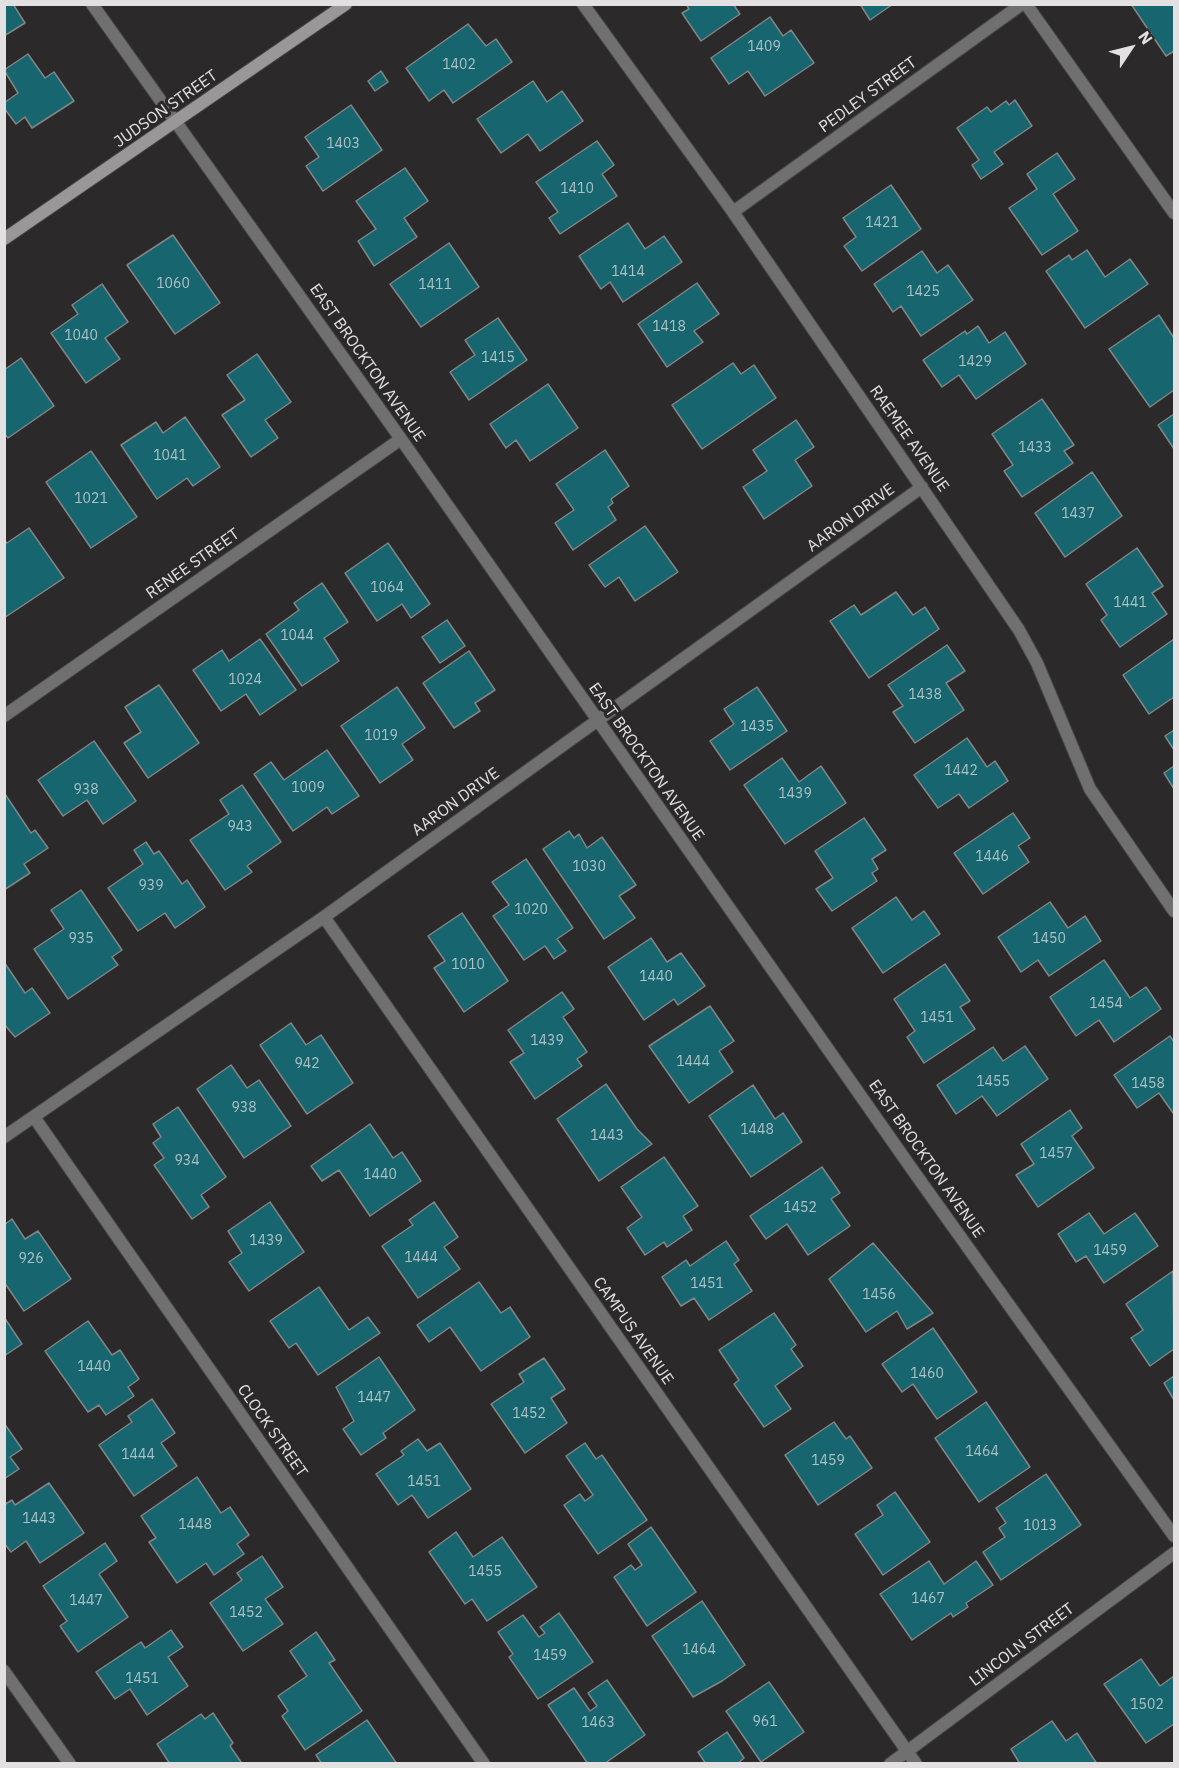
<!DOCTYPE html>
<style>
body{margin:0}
#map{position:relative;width:1179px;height:1768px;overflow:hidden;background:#2c292a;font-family:"IBM Plex Sans",sans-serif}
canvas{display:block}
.frame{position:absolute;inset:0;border:6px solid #e2e0e1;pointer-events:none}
.north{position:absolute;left:1101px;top:18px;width:60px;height:60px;-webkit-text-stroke:4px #2c292a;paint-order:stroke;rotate:55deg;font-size:16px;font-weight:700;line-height:24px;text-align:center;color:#e2e0e1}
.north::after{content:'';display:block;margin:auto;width:21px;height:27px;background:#e2e0e1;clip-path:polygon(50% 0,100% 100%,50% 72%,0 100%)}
</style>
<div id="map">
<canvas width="1179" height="1768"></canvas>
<div class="frame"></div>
<div class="north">N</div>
</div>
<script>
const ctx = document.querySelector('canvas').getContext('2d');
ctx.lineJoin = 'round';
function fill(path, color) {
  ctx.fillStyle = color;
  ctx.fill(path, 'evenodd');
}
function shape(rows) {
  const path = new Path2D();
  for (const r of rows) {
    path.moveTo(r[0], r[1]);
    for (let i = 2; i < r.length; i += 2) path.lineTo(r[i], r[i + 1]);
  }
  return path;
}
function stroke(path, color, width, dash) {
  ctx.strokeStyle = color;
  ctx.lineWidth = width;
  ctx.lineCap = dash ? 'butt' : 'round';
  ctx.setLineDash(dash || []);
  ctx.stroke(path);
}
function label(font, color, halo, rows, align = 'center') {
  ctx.font = font + ' "IBM Plex Sans",sans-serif';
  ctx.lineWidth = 6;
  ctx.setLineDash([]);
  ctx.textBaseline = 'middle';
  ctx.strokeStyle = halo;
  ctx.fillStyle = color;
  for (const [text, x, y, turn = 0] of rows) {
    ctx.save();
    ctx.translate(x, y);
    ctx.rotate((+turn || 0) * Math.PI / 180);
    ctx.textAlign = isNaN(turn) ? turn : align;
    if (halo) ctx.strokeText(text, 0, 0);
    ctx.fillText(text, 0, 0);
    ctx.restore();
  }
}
const building = shape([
 [4,4,13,4,25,23,4,36,4,4],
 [686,4,733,4,740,14,701,41,682,13,689,9,686,4],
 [860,4,893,4,870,20,860,4],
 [1131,4,1174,4,1174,51,1166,56,1131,4],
 [770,17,783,36,791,30,814,63,765,96,748,71,729,84,711,58,770,17],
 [468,24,486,46,496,39,512,62,453,103,444,90,429,101,406,68,468,24],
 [28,54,45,78,54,72,74,101,32,128,25,117,16,124,4,108,4,103,18,93,4,70,28,54],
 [381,71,388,82,375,91,368,81,381,71],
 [533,81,547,102,562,91,583,121,540,151,528,134,501,153,477,119,533,81],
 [1015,100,1032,126,994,152,1003,164,981,179,972,165,979,160,957,128,987,107,991,112,1006,101,1009,105,1015,100],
 [351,105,382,150,323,191,306,166,319,157,305,137,351,105],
 [597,141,614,165,602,174,617,196,560,234,549,218,558,212,536,182,597,141],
 [1057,153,1075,179,1053,194,1078,231,1042,255,1009,208,1037,189,1027,174,1057,153],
 [405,168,428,201,404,218,417,237,374,266,358,241,376,229,356,201,405,168],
 [891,185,921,229,862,271,844,246,856,237,843,218,891,185],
 [628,223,645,249,664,236,682,262,623,302,610,282,601,289,579,256,628,223],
 [173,235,220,303,175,334,127,265,173,235],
 [449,243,479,287,421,327,390,284,449,243],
 [1087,250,1105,277,1130,259,1148,284,1085,328,1046,271,1069,255,1072,260,1087,250],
 [922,251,937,273,948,265,973,300,921,336,901,306,893,312,874,284,922,251],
 [697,283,719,314,694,331,703,342,667,367,638,324,697,283],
 [102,284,128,322,105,338,120,359,86,383,51,333,78,314,72,305,102,284],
 [1159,315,1174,338,1174,390,1150,407,1109,349,1159,315],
 [498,318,527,360,469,400,450,372,475,355,465,340,498,318],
 [978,326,989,343,1005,332,1026,364,976,399,959,375,942,387,923,360,965,331,967,334,978,326],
 [257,354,291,402,265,420,278,438,251,457,222,415,245,400,227,375,257,354],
 [21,358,54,406,8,438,4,433,4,370,21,358],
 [733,363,741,374,754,365,776,398,702,449,672,405,733,363],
 [548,384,578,428,530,461,516,440,506,448,490,424,548,384],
 [1042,399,1074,445,1064,451,1073,463,1022,497,1004,471,1013,465,992,434,1042,399],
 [1174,414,1174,449,1158,425,1174,414],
 [185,417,220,467,193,486,187,478,157,499,121,445,156,422,163,433,185,417],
 [796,420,814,447,795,460,812,486,764,519,743,487,767,471,753,450,796,420],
 [605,450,629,486,611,499,613,503,608,507,616,520,573,550,555,523,574,510,556,484,605,450],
 [91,451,137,517,91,548,46,482,91,451],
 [1092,472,1122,516,1065,557,1035,513,1092,472],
 [645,526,678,572,635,601,619,577,605,587,589,565,645,526],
 [29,528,64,578,4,618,4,540,7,543,29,528],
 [388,543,430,604,411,618,402,604,377,621,345,573,388,543],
 [1137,548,1163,586,1152,593,1167,614,1120,647,1101,620,1107,615,1086,584,1137,548],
 [322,583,348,622,324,638,339,661,302,686,266,634,299,610,294,603,322,583],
 [896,592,913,615,925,607,939,629,869,678,830,621,854,605,861,615,896,592],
 [447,620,465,646,440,663,422,637,447,620],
 [260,639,296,690,260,715,246,694,221,711,193,670,222,650,229,661,260,639],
 [1174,639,1174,697,1149,714,1123,675,1174,639],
 [947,645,965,671,946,683,964,710,915,743,893,712,903,706,888,685,947,645],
 [469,651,495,690,475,703,480,711,454,728,423,683,469,651],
 [159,685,199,743,148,778,124,743,141,732,125,707,159,685],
 [397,687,425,728,402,744,413,760,380,783,341,726,397,687],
 [757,687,787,731,730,770,710,741,734,724,724,709,757,687],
 [1174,730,1174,750,1165,736,1174,730],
 [967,738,987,767,995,761,1008,781,969,808,959,794,938,808,914,775,967,738],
 [94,741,136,801,103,824,87,800,63,816,38,780,94,741],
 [327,750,359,796,332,814,327,807,293,831,254,774,271,762,284,780,327,750],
 [782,758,799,782,821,766,846,803,785,844,744,785,782,758],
 [1174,766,1174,789,1164,773,1174,766],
 [242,785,281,842,247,866,252,872,225,890,190,840,229,814,220,800,242,785],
 [5,794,31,833,35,830,48,848,24,864,30,873,4,890,5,794],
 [1013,813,1030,838,1018,846,1029,862,983,894,954,853,1013,813],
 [864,818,886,850,872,859,878,869,872,873,877,881,832,911,816,889,833,878,815,851,864,818],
 [569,831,574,838,579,834,587,848,602,837,636,885,619,896,635,918,604,939,543,849,569,831],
 [146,842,154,854,159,851,182,884,187,880,205,907,175,928,165,913,138,931,108,888,143,864,134,850,146,842],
 [526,859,573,928,557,939,566,951,554,959,545,946,524,960,493,916,509,905,492,882,526,859],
 [81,890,122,950,112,957,118,965,68,999,34,949,64,929,51,910,81,890],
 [896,897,912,920,924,911,940,934,883,973,852,928,896,897],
 [1050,902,1068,928,1085,916,1101,941,1049,976,1038,960,1021,972,998,937,1050,902],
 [462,913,508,981,464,1012,434,968,445,961,428,936,462,913],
 [651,938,667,962,681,953,705,986,678,1005,674,999,644,1020,608,967,651,938],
 [1104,960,1130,998,1146,987,1161,1009,1114,1042,1099,1020,1076,1036,1050,997,1104,960],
 [4,962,25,993,32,988,50,1013,15,1037,4,1024,4,962],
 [945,964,970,1001,960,1007,975,1029,924,1063,907,1037,915,1031,894,999,945,964],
 [562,992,574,1009,563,1017,587,1052,577,1059,582,1066,535,1099,510,1062,524,1053,508,1030,562,992],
 [710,1006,734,1041,719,1051,733,1072,689,1103,649,1046,710,1006],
 [291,1023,306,1045,321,1035,353,1083,307,1114,260,1045,291,1023],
 [1170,1036,1174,1042,1174,1112,1173,1113,1159,1093,1137,1108,1114,1075,1170,1036],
 [1025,1046,1048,1079,997,1116,982,1096,956,1114,937,1085,993,1047,1003,1061,1025,1046],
 [231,1065,247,1088,259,1080,291,1126,244,1158,197,1089,231,1065],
 [606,1084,637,1129,652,1144,599,1181,557,1119,606,1084],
 [753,1085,775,1119,783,1113,802,1142,751,1177,709,1116,753,1085],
 [178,1107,226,1177,201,1195,209,1207,192,1219,154,1165,164,1158,153,1143,161,1137,153,1124,178,1107],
 [1070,1110,1082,1128,1072,1136,1094,1168,1038,1207,1016,1175,1034,1164,1021,1144,1070,1110],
 [370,1124,393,1158,402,1152,421,1181,370,1216,339,1170,322,1181,311,1166,370,1124],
 [664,1157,698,1206,683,1216,692,1230,667,1247,664,1242,645,1255,627,1228,642,1217,621,1187,664,1157],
 [822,1167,840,1193,831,1199,850,1226,808,1255,787,1224,766,1239,750,1216,822,1167],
 [270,1202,304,1252,249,1291,229,1262,242,1253,228,1231,270,1202],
 [434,1202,458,1237,444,1247,460,1269,418,1298,382,1246,413,1225,409,1220,434,1202],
 [1089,1213,1104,1234,1135,1213,1158,1246,1104,1283,1086,1256,1076,1262,1058,1234,1089,1213],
 [12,1219,25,1239,38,1231,71,1279,24,1311,4,1282,4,1225,12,1219],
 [726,1241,739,1260,734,1264,752,1291,709,1320,694,1298,681,1306,662,1277,686,1260,690,1266,726,1241],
 [873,1243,933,1313,907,1329,897,1311,866,1332,829,1279,873,1243],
 [1173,1271,1174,1349,1150,1366,1131,1338,1143,1330,1126,1304,1173,1271],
 [479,1282,501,1313,510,1307,530,1337,481,1371,450,1327,429,1342,417,1325,479,1282],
 [319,1287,349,1330,368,1317,380,1333,318,1375,296,1343,289,1348,270,1321,319,1287],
 [774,1313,796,1345,791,1349,803,1366,775,1386,791,1409,764,1427,734,1384,739,1380,719,1350,774,1313],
 [4,1317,22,1344,4,1356,4,1317],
 [88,1321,112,1355,120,1350,139,1379,128,1387,134,1396,106,1415,99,1405,88,1412,45,1351,88,1321],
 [933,1328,977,1392,937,1419,913,1384,902,1392,882,1364,933,1328],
 [379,1357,415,1410,383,1433,386,1438,361,1455,343,1429,354,1421,336,1387,379,1357],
 [544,1358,565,1389,551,1398,567,1423,525,1453,491,1404,524,1382,519,1374,544,1358],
 [1174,1376,1174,1400,1164,1383,1174,1376],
 [152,1399,175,1433,161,1443,177,1466,134,1496,99,1445,132,1422,128,1416,152,1399],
 [986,1402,1030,1467,979,1502,935,1438,986,1402],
 [834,1422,846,1439,850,1436,872,1468,818,1505,785,1455,834,1422],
 [4,1423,22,1449,10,1457,19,1469,4,1479,4,1423],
 [418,1439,427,1451,440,1443,471,1489,428,1518,412,1495,398,1505,376,1474,404,1455,401,1451,418,1439],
 [585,1443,596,1459,602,1455,647,1520,598,1554,564,1505,580,1494,585,1501,593,1495,566,1456,585,1443],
 [1046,1474,1081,1525,1001,1580,983,1552,1005,1537,999,1528,1006,1523,996,1508,1046,1474],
 [197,1477,221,1513,230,1507,249,1535,237,1544,244,1554,214,1575,206,1563,177,1583,149,1542,156,1538,141,1516,197,1477],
 [49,1483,84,1533,40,1563,26,1541,11,1552,4,1543,4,1505,12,1500,15,1505,49,1483],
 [895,1492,930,1542,883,1575,855,1534,883,1515,877,1505,895,1492],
 [651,1527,696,1592,647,1626,614,1577,631,1565,635,1570,642,1565,628,1544,651,1527],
 [456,1532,473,1557,502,1537,537,1587,487,1621,472,1599,465,1604,429,1552,456,1532],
 [105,1543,117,1561,99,1574,128,1617,78,1652,60,1626,67,1621,43,1586,105,1543],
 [262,1556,283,1587,265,1599,283,1624,243,1651,210,1603,242,1580,237,1573,262,1556],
 [929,1561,944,1584,976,1561,993,1585,966,1603,968,1607,953,1617,951,1613,912,1640,880,1594,929,1561],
 [702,1601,745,1665,722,1681,693,1697,652,1636,702,1601],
 [559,1613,593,1662,538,1699,509,1657,513,1654,498,1632,523,1615,539,1637,545,1633,540,1627,559,1613],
 [171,1630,183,1647,168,1657,188,1686,147,1715,130,1689,115,1699,96,1672,141,1642,145,1648,171,1630],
 [316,1632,335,1660,329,1663,362,1711,305,1750,282,1716,288,1711,278,1696,307,1676,290,1651,316,1632],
 [1141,1659,1160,1686,1174,1676,1174,1724,1146,1743,1104,1684,1141,1659],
 [607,1680,645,1735,604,1764,588,1764,548,1705,574,1688,590,1711,597,1706,588,1693,607,1680],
 [769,1682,804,1732,761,1762,726,1711,769,1682],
 [213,1713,233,1743,230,1746,241,1762,238,1764,170,1764,157,1744,201,1714,205,1719,213,1713],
 [367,1720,397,1764,322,1764,316,1755,367,1720],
 [1052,1721,1066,1741,1077,1733,1097,1764,1020,1764,1011,1749,1052,1721],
 [727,1732,744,1758,737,1764,706,1764,698,1752,727,1732]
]);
fill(building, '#16656f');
stroke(building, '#818585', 1.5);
const minor = shape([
 [92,4,401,439,914,1172,1174,1536],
 [583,4,733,212,1019,630,1037,663,1090,789,1174,911],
 [1026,4,1174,213],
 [733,212,1022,4],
 [4,716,401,439],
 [324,917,916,1764],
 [34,1117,484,1764],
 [4,1137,324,917,922,487],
 [4,1671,70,1764],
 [890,1764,1174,1553]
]);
const secondary = shape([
 [4,239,346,4]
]);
stroke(minor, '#494647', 14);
stroke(secondary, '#494647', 14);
stroke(minor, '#717070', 12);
stroke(secondary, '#9a9798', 12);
label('14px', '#afc1c4', null, [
 ["1409",764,47],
 ["1402",459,65],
 ["1403",343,144],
 ["1410",577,189],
 ["1421",882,223],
 ["1414",628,272],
 ["1060",173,284],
 ["1411",435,285],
 ["1425",923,292],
 ["1418",669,327],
 ["1040",81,336],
 ["1415",498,358],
 ["1429",975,362],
 ["1433",1035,448],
 ["1041",170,456],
 ["1021",91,499],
 ["1437",1078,514],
 ["1064",387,588],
 ["1441",1130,603],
 ["1044",297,636],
 ["1024",245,680],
 ["1438",925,695],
 ["1435",757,727],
 ["1019",381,736],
 ["1442",961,771],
 ["1009",308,788],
 ["938",86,790],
 ["1439",795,794],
 ["943",240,827],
 ["1446",992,857],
 ["1030",589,867],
 ["939",151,886],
 ["1020",531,910],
 ["935",81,939],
 ["1450",1049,939],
 ["1010",468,965],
 ["1440",656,977],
 ["1454",1106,1004],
 ["1451",937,1018],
 ["1439",547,1041],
 ["1444",693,1062],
 ["942",307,1064],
 ["1455",993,1082],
 ["1458",1148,1084],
 ["938",244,1108],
 ["1448",757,1130],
 ["1443",607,1136],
 ["1457",1056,1154],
 ["934",187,1161],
 ["1440",380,1175],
 ["1452",800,1208],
 ["1439",266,1241],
 ["1459",1110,1251],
 ["1444",421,1258],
 ["926",31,1259],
 ["1451",707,1284],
 ["1456",879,1295],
 ["1440",94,1367],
 ["1460",927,1374],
 ["1447",374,1398],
 ["1452",529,1414],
 ["1464",982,1452],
 ["1444",138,1455],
 ["1459",828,1461],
 ["1451",424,1482],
 ["1443",39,1519],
 ["1448",195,1525],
 ["1013",1040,1526],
 ["1455",485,1572],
 ["1467",928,1599],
 ["1447",86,1601],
 ["1452",246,1613],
 ["1464",699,1650],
 ["1459",550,1656],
 ["1451",142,1679],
 ["1502",1147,1705],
 ["961",765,1722],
 ["1463",598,1723]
]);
label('16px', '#e2e0e1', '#2c292a', [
 ["PEDLEY STREET",868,95,-36],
 ["JUDSON STREET",166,109,-35],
 ["EAST BROCKTON AVENUE",367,363,55],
 ["RAEMEE AVENUE",909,439,55],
 ["AARON DRIVE",851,518,-36],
 ["RENEE STREET",193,564,-35],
 ["EAST BROCKTON AVENUE",646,762,55],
 ["AARON DRIVE",456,802,-36],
 ["EAST BROCKTON AVENUE",926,1159,55],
 ["CAMPUS AVENUE",633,1331,55],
 ["CLOCK STREET",272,1431,55],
 ["LINCOLN STREET",1022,1645,-37]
]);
</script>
